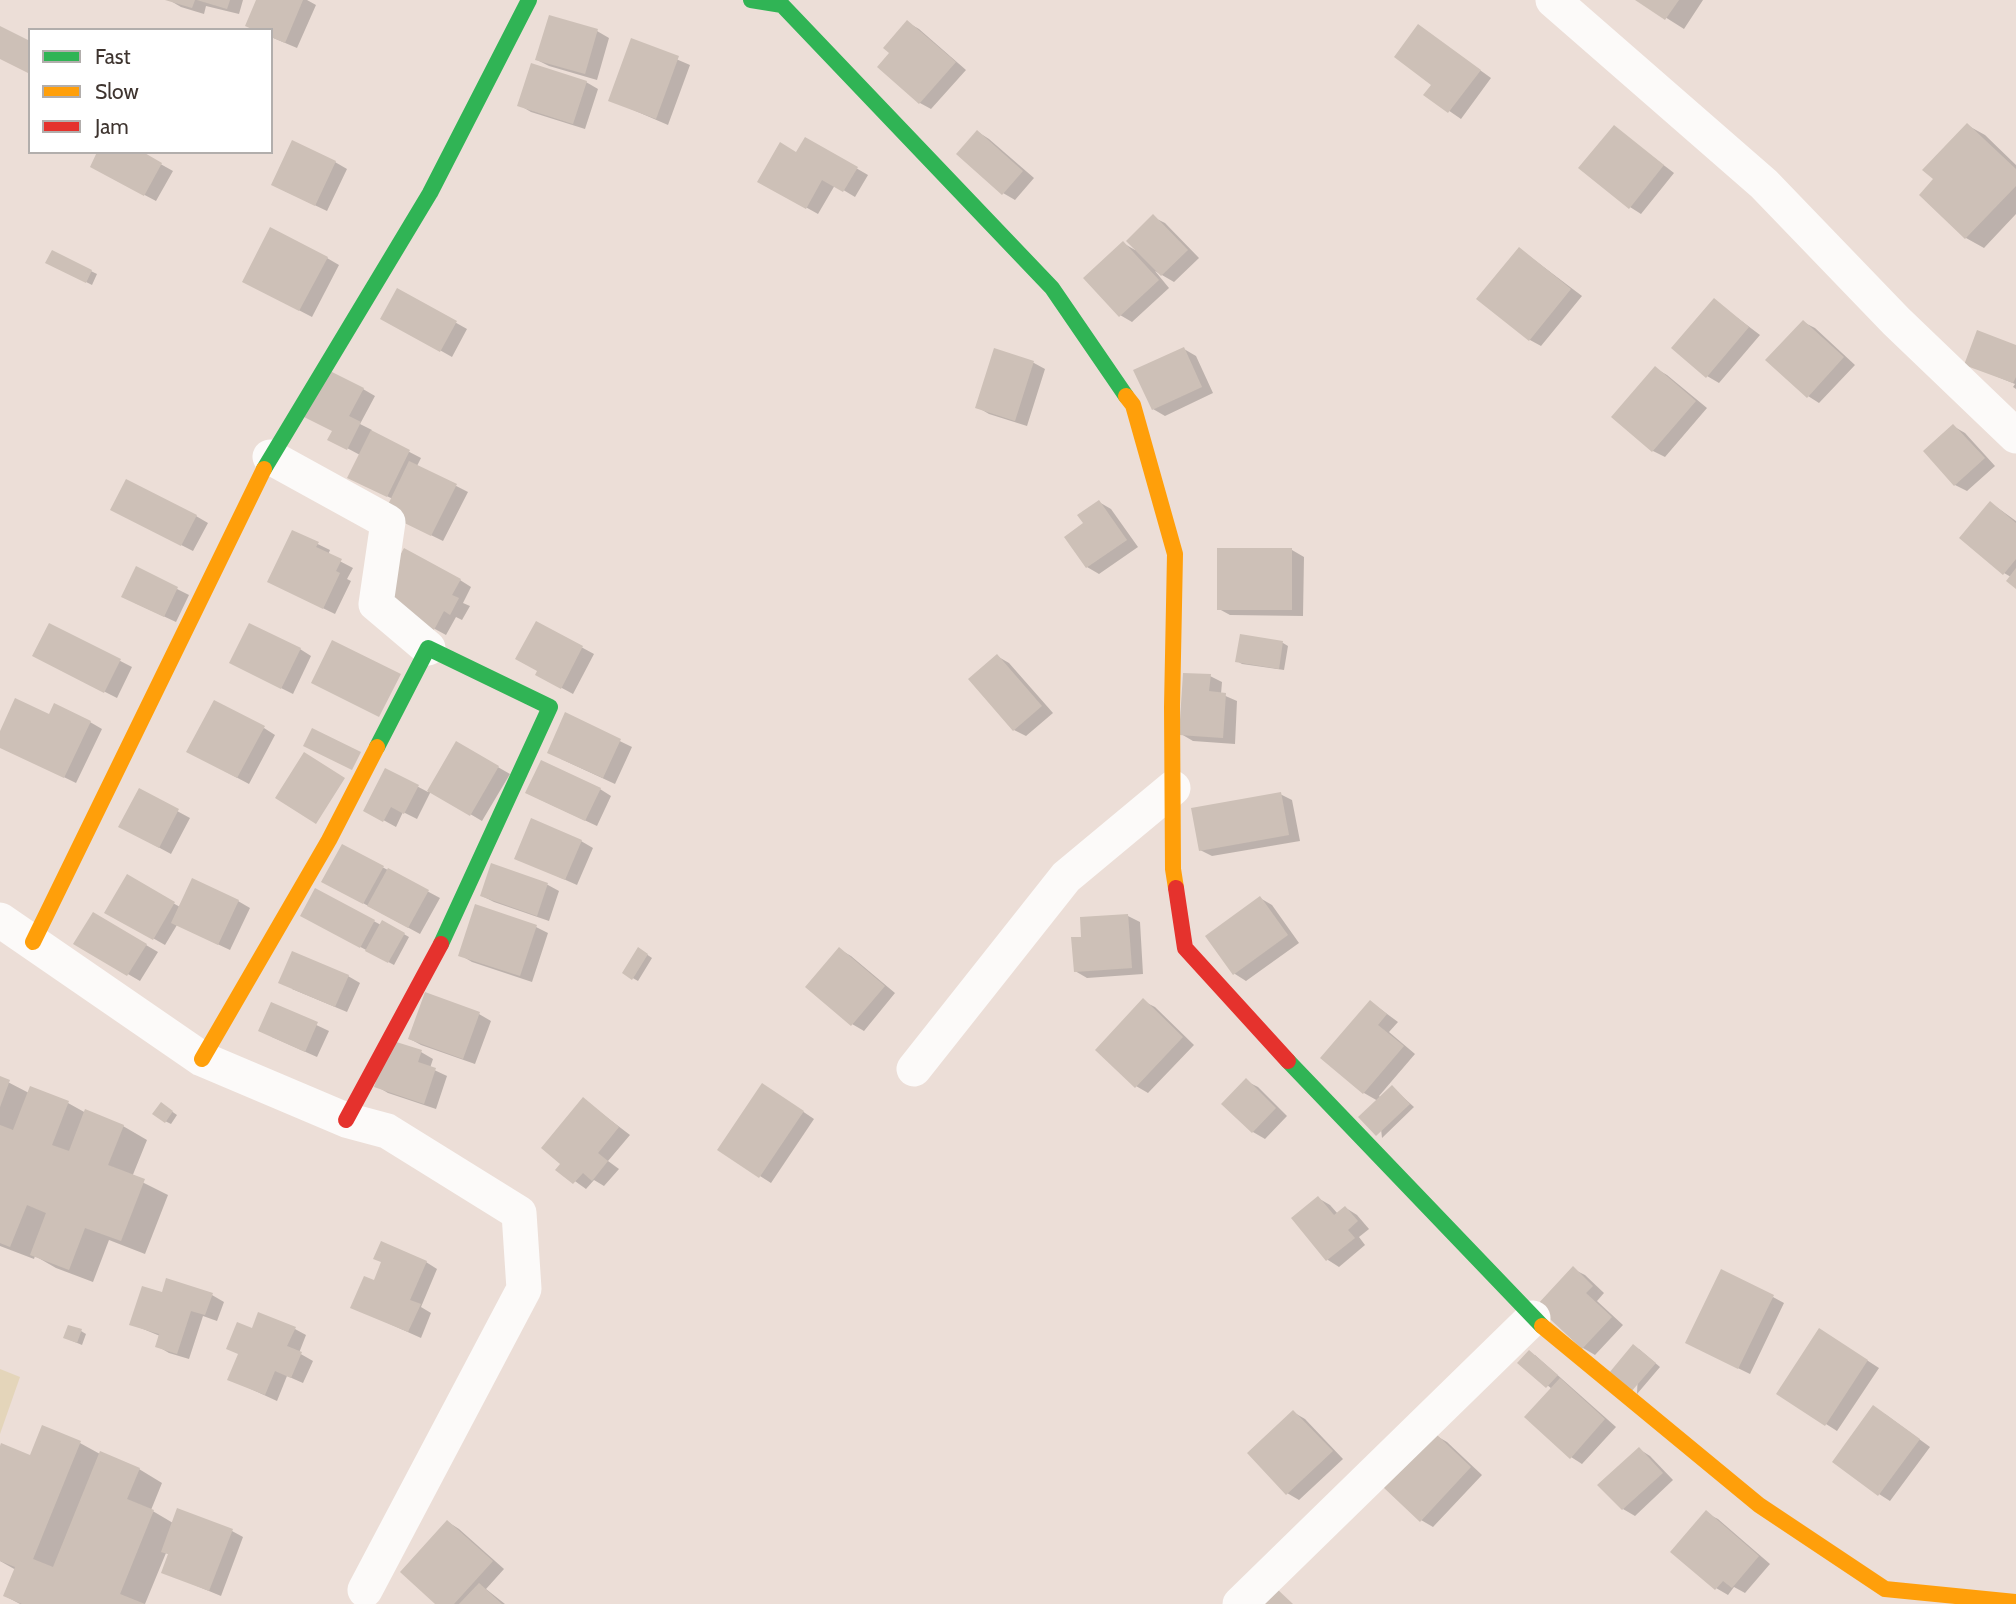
<!DOCTYPE html>
<style>
body{margin:0}
#map{position:relative;width:2016px;height:1604px;overflow:hidden;background:#ecded7;font-family:Cabin,sans-serif}
canvas{display:block}
.legend{position:absolute;left:28px;top:28px;width:245px;height:126px;box-sizing:border-box;background:#fff;border:2px solid #b2aeac;margin:0;padding:9px 12px;list-style:none;font-size:21px;color:#3e342f}
.legend li{display:flex;align-items:center;gap:14px;height:35px}
.legend b{width:35px;border:2px solid #b2aeac}
</style>
<div id="map">
<canvas width="2016" height="1604"></canvas>
<ul class="legend">
<li><b style="height:9px;background:#30b455"></b>Fast</li>
<li><b style="height:9px;background:#ff9f0a"></b>Slow</li>
<li><b style="height:9px;background:#e5322d"></b>Jam</li>
</ul>
</div>
<script>
const ctx = document.querySelector('canvas').getContext('2d');
ctx.lineJoin = 'round';
function fill(path, color) {
  ctx.fillStyle = color;
  ctx.fill(path, 'evenodd');
}
function shape(rows) {
  const path = new Path2D();
  for (const r of rows) {
    path.moveTo(r[0], r[1]);
    for (let i = 2; i < r.length; i += 2) path.lineTo(r[i], r[i + 1]);
  }
  return path;
}
function stroke(path, color, width, dash) {
  ctx.strokeStyle = color;
  ctx.lineWidth = width;
  ctx.lineCap = dash ? 'butt' : 'round';
  ctx.setLineDash(dash || []);
  ctx.stroke(path);
}
fill(shape([
 [0,1369,20,1377,0,1434]
]), '#e4d5ba');
fill(shape([
 [169,0,243,0,239,14,206,6,204,14,181,7],
 [258,0,307,0,316,5,297,48,271,37,271,30],
 [1638,0,1703,0,1684,29],
 [907,22,919,29,966,70,931,109,920,103,892,53],
 [1419,26,1491,78,1461,119,1426,95,1434,85],
 [597,31,609,38,597,80,549,66,537,60],
 [632,40,690,65,668,125,610,100],
 [586,82,598,89,585,129,531,112,519,105],
 [1967,125,1985,135,2016,165,2016,214,1984,248,1966,238,1921,195,1935,179],
 [1614,127,1674,173,1641,214,1630,207],
 [978,132,989,139,1034,178,1015,200,1003,193],
 [806,139,868,175,855,197,835,185,818,214,759,181,797,154],
 [139,152,173,171,156,201,103,173],
 [335,162,347,169,327,211,285,191],
 [1153,217,1165,223,1199,258,1174,282,1155,271,1169,288,1132,322,1120,315,1123,243,1135,250],
 [1520,249,1582,296,1541,346,1530,340],
 [52,252,97,274,92,285,47,262],
 [327,258,339,265,312,317,256,288],
 [398,290,467,329,452,357,383,318],
 [1714,300,1760,335,1719,383,1707,376],
 [1803,322,1815,328,1855,365,1819,403,1808,396],
 [2016,347,2016,389,2013,387,2015,384,1966,364],
 [1184,349,1196,356,1213,393,1165,416,1153,409],
 [995,350,1034,363,1045,369,1027,426,989,414,977,407],
 [1655,368,1667,375,1707,408,1665,457,1653,451,1614,417],
 [363,389,375,396,360,424,372,430,371,432,421,458,417,466,468,492,443,541,398,519,393,499,361,484,360,455,330,439],
 [1953,426,1965,433,1995,466,1967,491,1955,485],
 [1099,502,1111,509,1138,547,1099,574,1087,567,1086,524],
 [1991,503,2016,521,2016,586,2011,577,2004,573],
 [124,516,196,516,208,523,193,551],
 [293,532,330,550,328,555,353,568,347,579,351,581,335,614,281,588],
 [1292,550,1304,557,1303,616,1230,615,1219,609],
 [137,569,189,595,176,622,135,603],
 [460,580,471,587,463,603,470,606,462,620,456,617,446,635,398,609],
 [537,623,594,654,573,694,549,681],
 [50,625,132,667,117,698,46,662],
 [1241,636,1283,643,1288,646,1284,670,1242,664,1237,661],
 [300,649,311,656,293,694,243,669],
 [997,656,1009,663,1053,713,1026,736,1014,730],
 [1210,676,1222,682,1221,694,1237,701,1235,744,1193,741,1181,734],
 [566,715,632,747,615,784,561,759],
 [50,716,90,722,102,729,76,783,0,746,0,735],
 [264,728,275,735,249,784,200,758],
 [456,743,510,774,482,821,431,791,417,819,403,812,396,827,365,810,386,770,428,792],
 [600,789,611,796,597,826,539,799],
 [140,791,190,818,171,854,132,833],
 [1280,794,1292,800,1300,841,1212,856,1200,850],
 [581,841,593,848,577,885,516,858],
 [343,846,440,898,420,934,324,882],
 [492,865,548,885,559,891,549,921,494,902,482,896],
 [127,877,180,907,238,901,250,908,230,950,177,925,165,945,107,912],
 [316,890,381,925,383,922,409,937,394,965,314,922],
 [1260,898,1272,905,1299,943,1246,981,1235,974,1208,936],
 [93,914,158,952,140,981,76,944],
 [1128,916,1140,922,1143,974,1087,978,1075,971,1083,938],
 [536,927,548,933,532,982,472,962,460,955],
 [639,949,652,958,638,981,624,973],
 [839,949,851,956,895,993,864,1031,852,1024],
 [348,976,360,983,347,1012,292,989],
 [1143,1001,1155,1007,1194,1045,1148,1093,1136,1086],
 [1371,1002,1398,1022,1389,1032,1415,1054,1379,1096,1381,1098,1392,1087,1414,1107,1382,1138,1378,1101,1364,1093,1323,1058],
 [272,1004,329,1031,317,1057,272,1037],
 [479,1014,491,1021,475,1064,421,1045,410,1039],
 [421,1052,433,1059,430,1068,447,1076,436,1109,388,1093,376,1086],
 [0,1078,29,1093,68,1103,86,1113,123,1126,147,1140,132,1177,168,1195,145,1254,109,1240,93,1282,56,1268,35,1256,34,1259,0,1246],
 [1246,1081,1258,1087,1287,1116,1265,1139,1253,1132],
 [774,1092,814,1119,771,1183,760,1176],
 [583,1099,630,1135,608,1161,619,1169,604,1186,594,1180,586,1189,558,1169,562,1163],
 [167,1108,177,1115,171,1124,165,1121],
 [1318,1198,1330,1205,1338,1214,1346,1208,1357,1215,1369,1229,1359,1237,1365,1245,1339,1267,1328,1260,1293,1218],
 [426,1262,437,1269,421,1307,431,1313,421,1338,352,1307,375,1282],
 [1573,1269,1585,1275,1604,1293,1597,1301,1623,1325,1595,1355,1583,1348],
 [163,1294,212,1295,224,1302,217,1321,203,1316,189,1359,169,1353,157,1346,160,1336,131,1324],
 [1773,1297,1784,1303,1750,1374,1699,1349],
 [295,1329,306,1335,299,1353,313,1361,303,1383,287,1376,277,1401,229,1379,253,1330],
 [81,1331,86,1334,82,1345,70,1340],
 [1831,1337,1879,1368,1837,1431,1826,1424],
 [1639,1349,1660,1367,1637,1394],
 [1535,1355,1616,1427,1582,1464,1571,1457,1552,1389,1520,1363],
 [1293,1412,1305,1419,1343,1459,1299,1500,1287,1493],
 [1885,1414,1930,1447,1890,1501,1879,1494],
 [1435,1435,1447,1442,1482,1475,1433,1527,1421,1520],
 [80,1443,100,1454,139,1469,162,1483,151,1510,173,1523,232,1531,243,1537,221,1596,163,1572,170,1555,166,1553,145,1604,20,1604,5,1596,16,1570,0,1561,0,1451,31,1457],
 [1639,1449,1650,1456,1673,1480,1635,1516,1623,1509],
 [1706,1513,1718,1519,1770,1564,1745,1593,1734,1587,1728,1595,1716,1588],
 [448,1522,459,1529,504,1569,486,1589,505,1604,438,1604]
]), '#0003');
fill(shape([
 [165,0,195,0,192,8],
 [197,0,230,0,227,9],
 [256,0,303,0,285,43,271,37,271,30,254,30,245,26],
 [1635,0,1679,0,1665,20],
 [549,15,598,29,585,74,535,60],
 [907,20,956,62,919,104,877,67,889,53,883,48],
 [1418,24,1481,70,1448,113,1423,95,1431,85,1394,57],
 [0,26,30,41,30,74,0,59],
 [631,38,679,56,656,119,608,101],
 [531,63,587,81,573,124,517,106],
 [1967,123,2016,169,2016,186,1965,239,1919,195,1933,179,1922,170],
 [1614,125,1664,165,1629,209,1578,168],
 [977,130,1023,171,1002,195,956,154],
 [805,137,858,167,843,192,822,180,806,209,757,182,780,142,796,152],
 [292,140,336,161,315,206,271,185],
 [97,152,143,152,162,163,144,196,90,167],
 [1153,214,1188,250,1161,276,1126,241],
 [270,227,328,257,299,311,242,282],
 [1123,241,1159,280,1119,317,1083,278],
 [1519,247,1571,289,1529,341,1476,299],
 [52,250,92,270,86,283,45,263],
 [397,288,457,321,440,352,380,319],
 [1714,298,1749,327,1706,378,1671,348],
 [1803,320,1844,357,1807,398,1765,360],
 [1977,330,2016,345,2016,377,2013,383,1964,365],
 [1184,347,1202,387,1152,410,1133,370],
 [994,348,1034,361,1015,421,975,408],
 [1655,366,1696,401,1652,452,1611,417],
 [328,370,364,388,349,416,361,422,347,450,327,440,332,431,304,417],
 [1953,424,1985,458,1954,486,1923,451],
 [371,430,410,450,387,497,347,478],
 [409,461,457,484,431,536,384,513],
 [126,479,197,515,181,546,110,510],
 [1099,500,1127,540,1086,568,1064,537,1083,523,1077,515],
 [1990,501,2016,523,2016,559,2003,575,1959,538],
 [292,530,319,542,316,547,342,559,336,571,340,573,323,609,267,582],
 [404,548,461,579,452,595,459,598,450,615,444,611,434,630,384,603,385,583],
 [1217,548,1292,548,1292,610,1217,610],
 [136,566,178,587,164,617,121,597],
 [2016,568,2016,589,2006,581],
 [536,621,583,646,561,689,535,675,537,671,515,659],
 [49,623,121,659,104,693,32,656],
 [249,623,301,648,281,689,229,663],
 [1240,634,1283,641,1279,669,1235,662],
 [332,640,401,674,379,717,311,683],
 [997,654,1042,706,1013,731,968,679],
 [1183,673,1211,674,1209,691,1226,693,1223,738,1179,735],
 [15,698,49,714,54,703,91,721,64,778,0,748,0,731],
 [214,700,265,726,237,778,186,752],
 [565,712,621,739,603,778,547,753],
 [312,728,361,752,352,770,303,746],
 [456,741,499,766,470,816,427,791],
 [304,752,345,778,316,824,275,798],
 [541,760,601,788,585,821,525,793],
 [385,768,419,785,404,814,391,807,383,822,363,811],
 [139,788,179,809,159,848,118,827],
 [1281,792,1289,835,1199,851,1191,808],
 [531,818,582,840,565,880,514,859],
 [342,844,384,866,363,904,321,882],
 [491,863,548,883,537,916,480,896],
 [388,868,429,890,408,928,367,906],
 [127,874,175,902,153,940,104,913],
 [192,878,239,900,218,945,171,923],
 [315,888,375,920,360,948,300,916],
 [1260,896,1288,935,1233,975,1205,936],
 [475,904,537,925,520,976,458,956],
 [93,912,147,944,127,976,73,944],
 [1128,914,1132,968,1074,972,1071,937,1081,937,1080,917],
 [382,920,405,933,388,963,365,951],
 [638,947,648,954,632,980,622,973],
 [839,947,885,986,851,1026,805,987],
 [292,951,349,975,335,1007,278,983],
 [425,992,480,1012,463,1059,408,1039],
 [1143,998,1183,1037,1135,1088,1095,1050],
 [1370,1000,1387,1014,1378,1025,1404,1046,1363,1094,1320,1058],
 [271,1002,318,1022,305,1052,258,1031],
 [390,1040,422,1050,418,1062,436,1068,424,1104,374,1087],
 [0,1076,10,1080,0,1107],
 [1246,1078,1276,1108,1252,1133,1221,1104],
 [762,1083,804,1111,759,1178,717,1150],
 [1392,1085,1410,1104,1376,1136,1358,1117],
 [30,1086,69,1101,52,1145,69,1151,85,1109,124,1125,108,1165,145,1179,121,1241,85,1228,69,1270,30,1255,46,1213,27,1205,10,1247,0,1243,0,1125,13,1130],
 [583,1097,619,1127,598,1153,608,1161,592,1181,583,1173,573,1184,555,1170,560,1164,541,1148],
 [161,1102,173,1111,165,1123,152,1114],
 [1318,1196,1334,1215,1345,1206,1358,1221,1348,1230,1355,1238,1326,1261,1291,1218],
 [381,1241,427,1261,410,1300,421,1304,408,1332,350,1308,364,1276,374,1280,381,1262,373,1259],
 [1573,1266,1593,1286,1586,1293,1612,1317,1582,1349,1536,1306],
 [1721,1269,1774,1295,1738,1369,1685,1343],
 [166,1278,213,1293,205,1315,191,1311,177,1354,155,1347,159,1334,129,1325,142,1286,162,1292],
 [258,1312,296,1327,287,1346,302,1352,291,1378,275,1371,265,1395,227,1380,238,1354,226,1349,237,1322,252,1328],
 [68,1325,82,1329,77,1343,63,1338],
 [1819,1328,1868,1360,1825,1426,1776,1394],
 [1633,1344,1656,1363,1631,1392,1609,1373],
 [1529,1350,1558,1375,1546,1388,1517,1363],
 [1560,1378,1605,1419,1570,1459,1524,1417],
 [1873,1405,1920,1439,1878,1496,1832,1462],
 [1293,1410,1333,1451,1286,1495,1247,1453],
 [42,1425,81,1441,33,1559,53,1567,100,1451,140,1468,127,1499,154,1510,120,1594,145,1604,22,1604,3,1596,15,1567,0,1561,0,1446,1,1443,30,1455],
 [1435,1433,1471,1467,1420,1522,1383,1487],
 [1639,1447,1663,1473,1622,1510,1597,1485],
 [177,1508,233,1529,209,1591,161,1573,168,1554,161,1552],
 [1706,1510,1759,1556,1732,1588,1723,1581,1715,1590,1670,1552],
 [447,1520,493,1561,454,1604,435,1604,400,1572],
 [479,1583,502,1604,459,1604],
 [1276,1588,1293,1604,1261,1604]
]), '#cdc0b7');
stroke(shape([
 [1553,0,1764,184,1896,321,2016,436],
 [270,457,388,522,376,604,428,648],
 [0,920,202,1059,346,1120,387,1131,519,1213,524,1289,365,1590],
 [914,1069,1066,877,1173,788],
 [1240,1604,1533,1318]
]), '#fcfaf9', 35);
stroke(shape([
 [751,0,782,5,1052,288,1126,396],
 [264,469,430,193,529,0],
 [377,747,428,648,550,707,441,944],
 [1288,1061,1542,1326]
]), '#30b455', 16);
stroke(shape([
 [1126,396,1133,405,1175,554,1172,707,1173,869,1176,888],
 [33,942,264,469],
 [202,1059,329,840,377,747],
 [1542,1326,1759,1505,1885,1589,2016,1602]
]), '#ff9f0a', 16);
stroke(shape([
 [1176,888,1185,948,1288,1061],
 [346,1120,441,944]
]), '#e5322d', 16);
</script>
